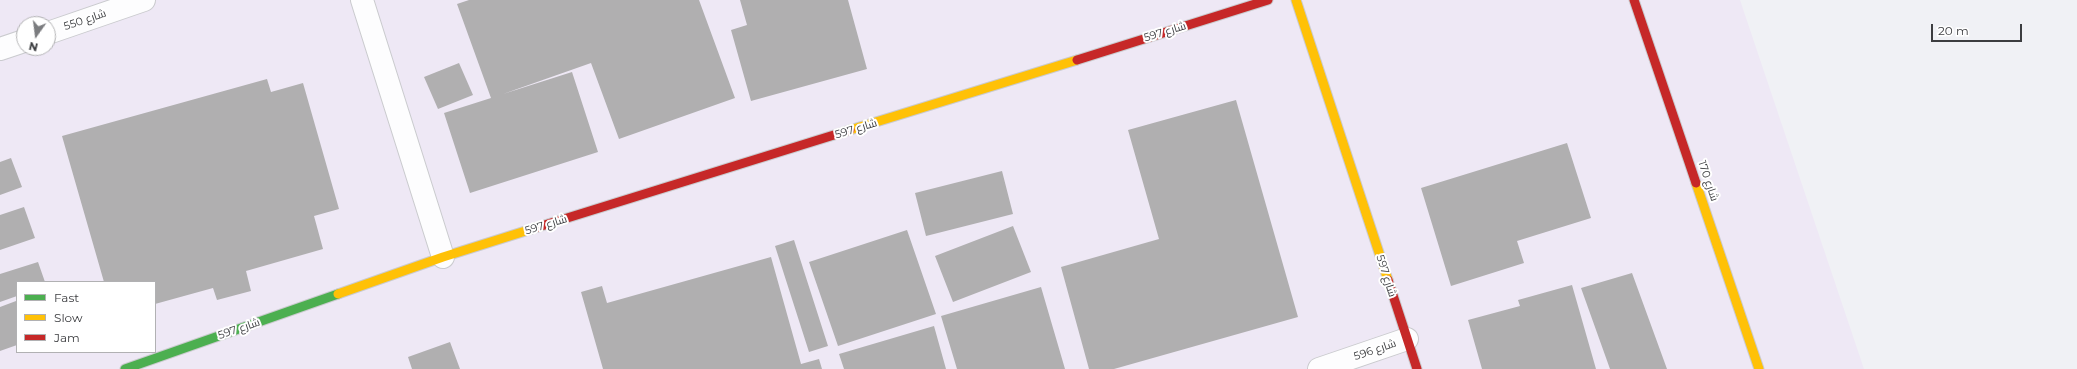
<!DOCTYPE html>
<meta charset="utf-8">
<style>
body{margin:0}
#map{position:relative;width:2077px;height:369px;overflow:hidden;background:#f0f1f5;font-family:Montserrat,sans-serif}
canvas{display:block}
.legend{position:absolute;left:16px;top:281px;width:140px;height:72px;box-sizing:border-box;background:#fff;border:1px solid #b1b1b3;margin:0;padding:5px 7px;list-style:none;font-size:12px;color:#3c3d40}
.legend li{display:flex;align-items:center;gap:8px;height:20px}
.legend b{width:20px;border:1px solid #b1b1b3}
.north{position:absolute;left:16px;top:16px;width:40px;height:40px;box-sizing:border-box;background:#fff;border:1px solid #b1b1b3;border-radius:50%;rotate:194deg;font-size:11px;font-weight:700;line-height:16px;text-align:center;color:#3c3d40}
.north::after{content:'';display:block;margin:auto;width:14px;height:18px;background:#7b7c7f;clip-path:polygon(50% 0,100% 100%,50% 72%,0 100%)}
.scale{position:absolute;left:1931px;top:24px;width:91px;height:18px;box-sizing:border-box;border:2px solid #3c3d40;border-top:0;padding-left:5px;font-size:12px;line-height:14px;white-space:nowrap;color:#3c3d40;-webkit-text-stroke:3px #fff;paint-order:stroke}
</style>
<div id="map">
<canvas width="2077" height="369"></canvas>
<ul class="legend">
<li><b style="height:5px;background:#4caf50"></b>Fast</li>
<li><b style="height:5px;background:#ffc107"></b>Slow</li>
<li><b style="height:5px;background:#c62828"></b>Jam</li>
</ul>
<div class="north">N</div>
<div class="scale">20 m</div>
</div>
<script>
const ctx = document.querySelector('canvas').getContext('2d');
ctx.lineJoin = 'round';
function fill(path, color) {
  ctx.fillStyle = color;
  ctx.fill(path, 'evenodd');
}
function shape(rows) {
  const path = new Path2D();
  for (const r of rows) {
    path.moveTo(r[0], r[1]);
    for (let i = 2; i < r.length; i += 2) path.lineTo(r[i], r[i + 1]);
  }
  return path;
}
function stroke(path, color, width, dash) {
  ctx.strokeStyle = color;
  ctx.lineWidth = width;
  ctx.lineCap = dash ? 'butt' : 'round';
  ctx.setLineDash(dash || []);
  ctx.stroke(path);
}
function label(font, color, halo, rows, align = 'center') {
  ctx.font = font + ' Montserrat,Cairo,sans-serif';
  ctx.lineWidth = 4;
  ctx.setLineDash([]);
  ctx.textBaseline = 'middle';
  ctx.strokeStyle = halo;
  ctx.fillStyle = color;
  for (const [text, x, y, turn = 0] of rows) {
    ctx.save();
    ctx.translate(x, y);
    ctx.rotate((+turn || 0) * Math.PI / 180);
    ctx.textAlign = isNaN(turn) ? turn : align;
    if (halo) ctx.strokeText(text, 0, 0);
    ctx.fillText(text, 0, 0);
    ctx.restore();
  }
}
fill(shape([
 [0,0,1740,0,1864,369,0,369],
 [24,24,48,24,48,48,24,48],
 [17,282,155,282,155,352,17,352]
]), '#eee8f5');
fill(shape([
 [469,0,699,0,735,98,619,139,591,63,503,94,572,72,598,152,470,193,444,113,491,98,457,4],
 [740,0,848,0,867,69,751,101,731,30,747,25],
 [459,63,473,95,438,109,424,77],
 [267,79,271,92,303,83,339,209,314,216,323,249,246,271,251,291,217,300,213,288,155,304,155,282,104,282,62,136],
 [1236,100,1298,317,1114,369,1089,369,1061,267,1159,239,1128,130],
 [1567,143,1591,218,1517,241,1524,263,1451,286,1421,188],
 [11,158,22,187,0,195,0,162],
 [1002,171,1013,214,926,236,915,193],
 [24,207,35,238,0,250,0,215],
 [1013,226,1031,272,953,302,935,256],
 [907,230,936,314,838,346,809,262],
 [794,240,828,346,809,352,775,246],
 [771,257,801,364,819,359,822,369,603,369,581,292,602,286,607,303],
 [38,262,45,282,17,282,17,296,0,302,0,274],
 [1632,273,1667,369,1610,369,1581,288],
 [1572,285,1596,369,1482,369,1468,320,1520,306,1518,300],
 [1041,287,1065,369,957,369,941,316],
 [16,301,17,345,0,351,0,307],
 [934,326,946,369,844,369,839,354],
 [450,342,460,369,412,369,408,357]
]), '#b0afb0');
const street = shape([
 [362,0,443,257],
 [48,33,144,0],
 [0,49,24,41],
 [1319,369,1407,339]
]);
const fast = shape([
 [125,369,338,294]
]);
const slow = shape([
 [1296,0,1388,280],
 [850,130,1077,60],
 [1696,183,1759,369],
 [338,294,443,257,535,228]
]);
const jam = shape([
 [1634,0,1696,183],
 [1077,60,1268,0],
 [535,228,850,130],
 [1388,280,1417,369]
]);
stroke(street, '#cacbce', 24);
stroke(fast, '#cacbce', 11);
stroke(slow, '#cacbce', 11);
stroke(jam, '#cacbce', 11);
stroke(street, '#fdfdfe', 22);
stroke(fast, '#4caf50', 9);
stroke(slow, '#ffc107', 9);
stroke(jam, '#c62828', 9);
label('11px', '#3c3d40', '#fff', [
 ["شارع 550",85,20,-19],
 ["شارع 597",1165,32,-17],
 ["شارع 597",856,129,-17],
 ["شارع 170",1708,181,71],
 ["شارع 597",546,225,-17],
 ["شارع 597",1386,276,72],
 ["شارع 597",239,329,-19],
 ["شارع 596",1375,350,-19]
]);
</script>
